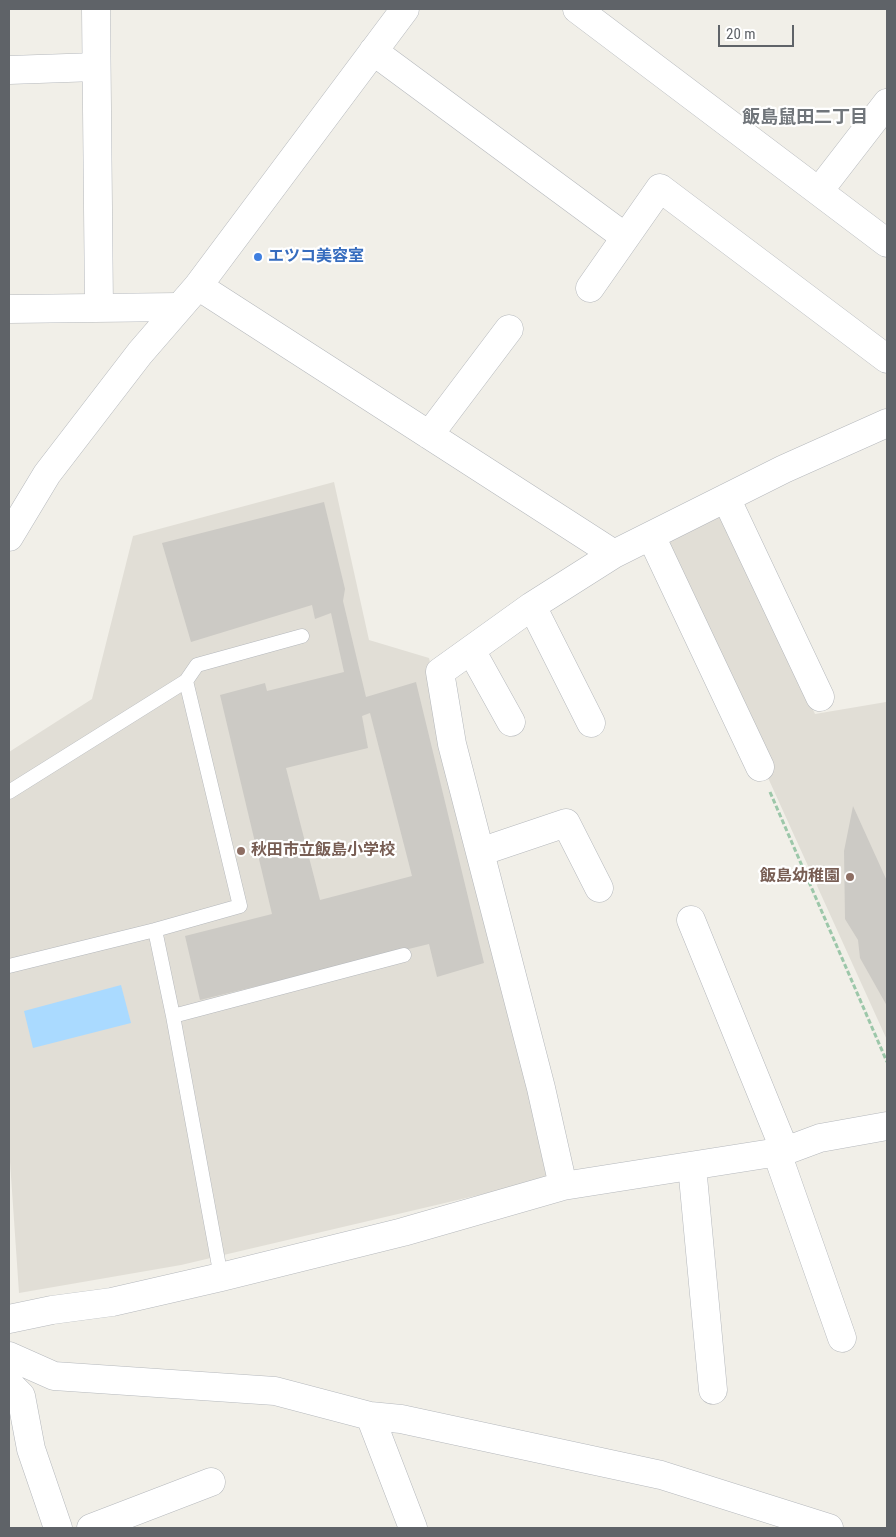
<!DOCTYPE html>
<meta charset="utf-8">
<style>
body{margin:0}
#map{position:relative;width:896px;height:1537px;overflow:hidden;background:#f1efe8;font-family:"Roboto Condensed",sans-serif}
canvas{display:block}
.frame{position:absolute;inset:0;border:10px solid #5f6368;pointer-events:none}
.scale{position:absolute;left:718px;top:25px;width:76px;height:22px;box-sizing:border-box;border:2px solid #5f6368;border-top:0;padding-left:6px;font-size:15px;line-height:18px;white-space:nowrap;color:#5f6368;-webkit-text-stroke:4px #fff;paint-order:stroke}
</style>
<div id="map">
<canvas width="896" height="1537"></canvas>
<div class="frame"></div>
<div class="scale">20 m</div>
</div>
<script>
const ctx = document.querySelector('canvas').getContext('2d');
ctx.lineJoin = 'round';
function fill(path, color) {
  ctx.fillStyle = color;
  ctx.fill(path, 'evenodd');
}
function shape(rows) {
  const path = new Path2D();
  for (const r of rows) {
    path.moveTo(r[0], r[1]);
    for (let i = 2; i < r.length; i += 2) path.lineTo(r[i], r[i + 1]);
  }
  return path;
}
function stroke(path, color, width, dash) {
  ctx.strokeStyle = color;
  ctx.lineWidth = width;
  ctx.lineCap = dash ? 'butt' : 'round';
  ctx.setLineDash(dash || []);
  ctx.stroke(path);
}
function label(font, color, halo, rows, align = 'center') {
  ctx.font = font + ' "Roboto Condensed","Noto Sans JP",sans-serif';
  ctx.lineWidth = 4.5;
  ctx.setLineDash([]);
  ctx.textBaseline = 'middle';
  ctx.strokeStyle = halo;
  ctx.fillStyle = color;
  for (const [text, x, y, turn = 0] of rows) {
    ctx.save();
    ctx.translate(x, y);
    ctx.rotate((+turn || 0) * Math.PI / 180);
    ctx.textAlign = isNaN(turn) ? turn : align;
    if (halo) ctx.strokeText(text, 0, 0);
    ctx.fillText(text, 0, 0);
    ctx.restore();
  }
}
fill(shape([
 [334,482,369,640,429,658,497,950,547,1179,181,1265,19,1293,9,1147,9,752,92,699,133,536],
 [722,509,815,714,886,702,887,704,887,1040,661,542]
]), '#e1ded6');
fill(shape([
 [121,985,131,1023,33,1048,24,1011]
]), '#aadaff');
fill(shape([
 [324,502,345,589,343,601,366,697,416,682,484,963,437,977,429,944,200,1000,185,936,272,914,220,695,265,683,267,691,344,672,331,613,315,619,312,605,191,642,162,543],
 [370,713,412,876,320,900,286,768,368,748,362,716],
 [853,806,887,881,887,1006,860,958,858,940,845,919,844,851]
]), '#cccac5');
const service = shape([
 [186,681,197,665,302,636],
 [9,792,186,681,240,906,155,930],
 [9,966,155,930,173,1016],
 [221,1277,173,1016,404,955]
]);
const minor = shape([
 [96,9,99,307],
 [577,9,887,243],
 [373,51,625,237],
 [9,70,96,67],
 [819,191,887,103],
 [198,286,614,554],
 [590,288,660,188,887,359],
 [429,435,509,329],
 [726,498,820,697],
 [651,536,760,767],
 [9,537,47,474,140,353,198,286,405,9],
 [532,606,591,723],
 [471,650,511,722],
 [480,852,566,823,599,888],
 [691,920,785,1151],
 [777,1153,842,1338],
 [692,1166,713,1390],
 [563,1186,541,1088,452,744,440,672,532,606,614,554,784,469,887,423],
 [9,1319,52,1310,112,1302,221,1277,403,1232,563,1186,785,1151,820,1138,887,1126],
 [9,1356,54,1376,275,1391,370,1416,401,1419,661,1475,829,1528],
 [9,1384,21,1396,31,1449,58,1528],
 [370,1416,413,1528],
 [91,1528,211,1482]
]);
const tertiary = shape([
 [9,309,179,307]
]);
stroke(service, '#b5b8bc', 15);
stroke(minor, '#b5b8bc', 29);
stroke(tertiary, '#b5b8bc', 29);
stroke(shape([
 [770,792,887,1062]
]), '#9cc7a9', 3, [5, 2.5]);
stroke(service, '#fff', 14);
stroke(minor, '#fff', 28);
stroke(tertiary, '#fff', 28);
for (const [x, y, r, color] of [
 [258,257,5,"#3f7fe0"],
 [241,851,5,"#8d6e63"],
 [850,877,5,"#8d6e63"]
]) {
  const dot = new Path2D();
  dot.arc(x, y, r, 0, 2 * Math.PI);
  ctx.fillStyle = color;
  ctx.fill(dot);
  stroke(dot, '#fff', 2);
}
label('bold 16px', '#366cbe', '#fff', [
 ["エツコ美容室",268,257]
], 'left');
label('bold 16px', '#785e54', '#fff', [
 ["秋田市立飯島小学校",251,851],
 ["飯島幼稚園",840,877,"right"]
], 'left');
label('bold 18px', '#70757a', '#fff', [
 ["飯島鼠田二丁目",805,118]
]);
</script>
